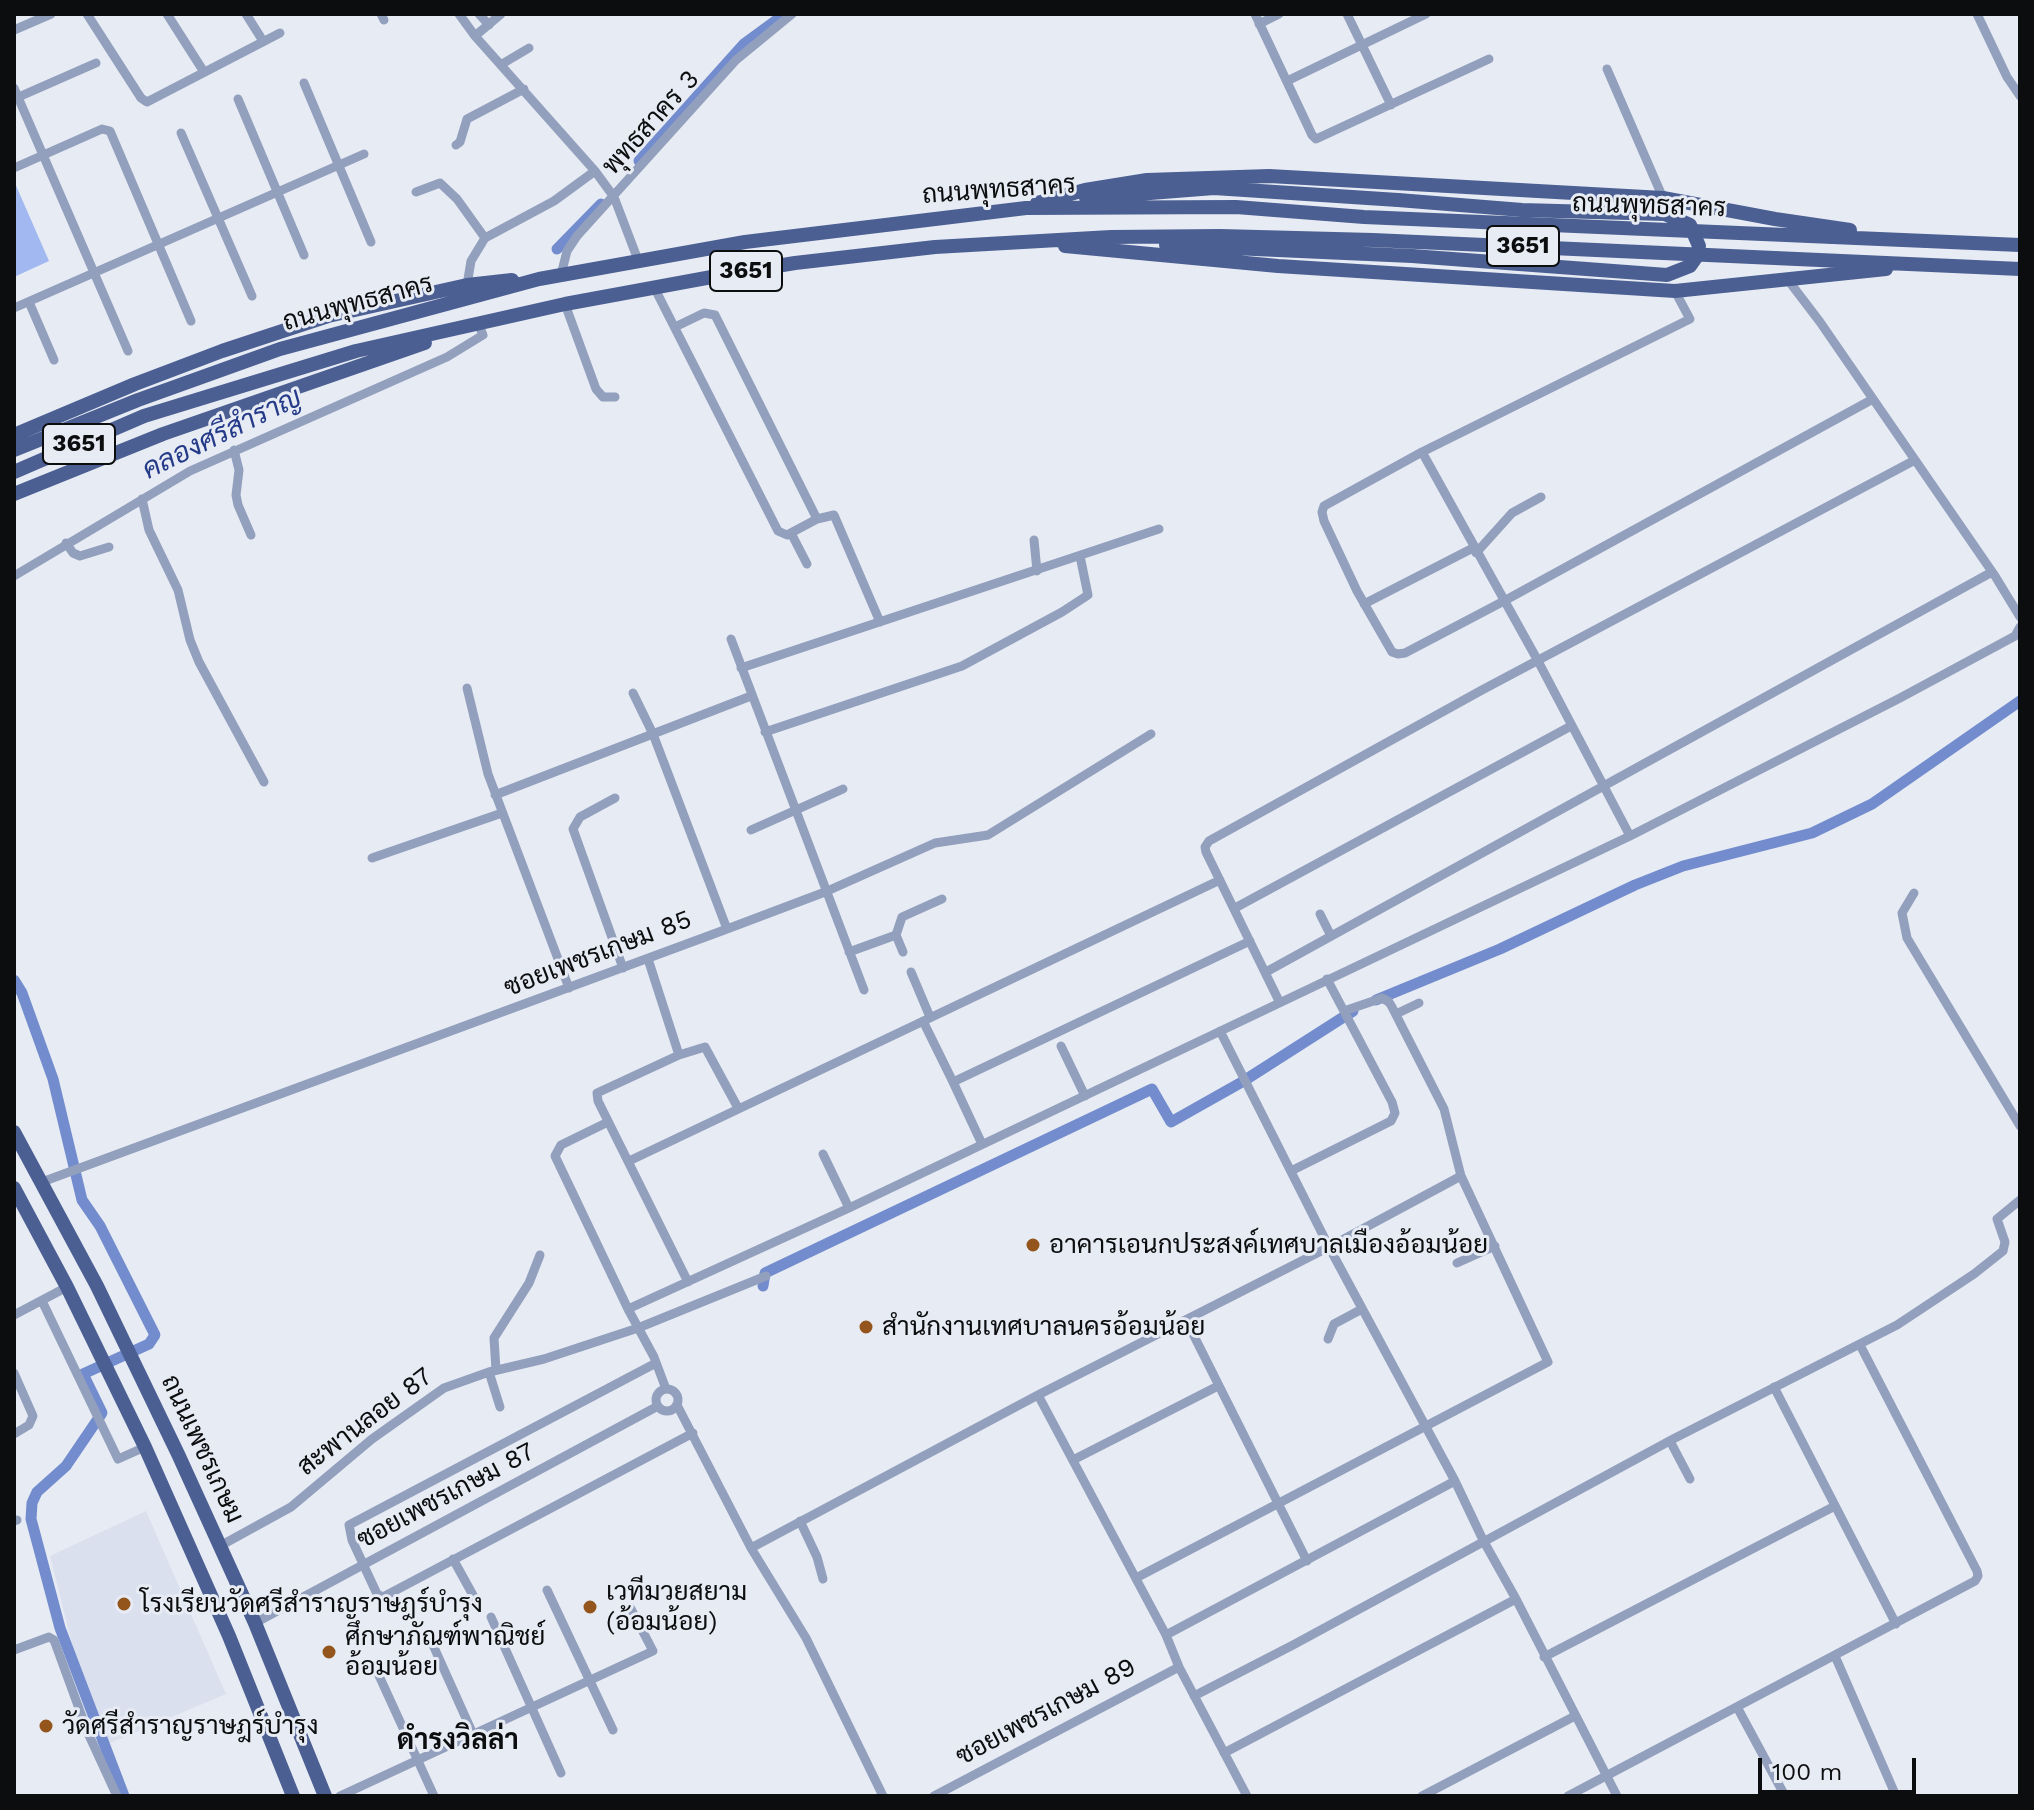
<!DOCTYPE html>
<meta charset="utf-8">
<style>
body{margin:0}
#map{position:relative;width:2034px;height:1810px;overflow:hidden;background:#e7ebf3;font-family:"Work Sans",sans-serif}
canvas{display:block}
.frame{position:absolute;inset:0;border:16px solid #0c0d0f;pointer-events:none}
.scale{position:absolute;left:1758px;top:1758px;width:158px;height:36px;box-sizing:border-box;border:4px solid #0c0d0f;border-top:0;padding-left:10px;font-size:24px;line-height:28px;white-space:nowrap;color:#0c0d0f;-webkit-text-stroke:6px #e7ebf3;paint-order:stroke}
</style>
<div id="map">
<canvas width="2034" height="1810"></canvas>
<div class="frame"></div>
<div class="scale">100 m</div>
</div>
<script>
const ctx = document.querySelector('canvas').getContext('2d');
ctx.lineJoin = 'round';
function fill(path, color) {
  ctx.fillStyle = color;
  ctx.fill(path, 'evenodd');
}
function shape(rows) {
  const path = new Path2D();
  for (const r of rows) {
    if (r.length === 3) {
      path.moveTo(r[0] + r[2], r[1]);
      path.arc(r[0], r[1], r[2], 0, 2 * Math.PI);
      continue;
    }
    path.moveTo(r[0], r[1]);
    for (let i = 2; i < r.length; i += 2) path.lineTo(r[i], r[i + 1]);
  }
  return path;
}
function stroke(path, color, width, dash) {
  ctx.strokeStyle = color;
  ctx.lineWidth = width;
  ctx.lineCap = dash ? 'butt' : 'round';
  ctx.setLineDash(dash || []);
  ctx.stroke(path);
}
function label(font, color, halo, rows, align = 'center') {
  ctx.font = font + ' "Work Sans",Sarabun,sans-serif';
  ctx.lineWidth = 6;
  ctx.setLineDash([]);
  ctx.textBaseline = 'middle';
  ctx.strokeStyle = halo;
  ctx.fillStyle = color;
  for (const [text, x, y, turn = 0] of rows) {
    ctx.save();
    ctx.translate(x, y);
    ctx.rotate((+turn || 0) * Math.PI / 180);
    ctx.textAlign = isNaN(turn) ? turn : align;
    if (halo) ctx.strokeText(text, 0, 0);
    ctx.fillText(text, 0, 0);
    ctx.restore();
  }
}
fill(shape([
 [146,1511,226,1694,108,1744,74,1652,50,1556]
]), '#dae0ee');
fill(shape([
 [14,181,49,261,14,277]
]), '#a1b8f0');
stroke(shape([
 [639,161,744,44,785,14],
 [557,249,601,204],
 [14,980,22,993,53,1079,82,1200,100,1226,155,1335,149,1344,83,1374,102,1413,66,1466,37,1492,32,1503,31,1519,60,1628,124,1796],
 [1376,1000,1500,949,1635,885,1683,866,1812,833,1872,804,2020,701],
 [763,1286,765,1273,1152,1089,1171,1122,1242,1082,1353,1011]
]), '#738cce', 11);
stroke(shape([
 [87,14,141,98,147,102,280,33],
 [167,14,204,72],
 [246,14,263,41],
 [381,14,384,20],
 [459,14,475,36,595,171,614,197,638,260],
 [479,14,489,25],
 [1255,14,1312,135,1316,139,1489,59],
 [1347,14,1391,105],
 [1977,14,2007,77,2020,96],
 [1259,24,1279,14],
 [14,30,51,14],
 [475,36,501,14],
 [502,64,529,48],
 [1607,69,1663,198],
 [1287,81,1426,14],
 [304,83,371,242],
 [14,88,128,351],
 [14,99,96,63],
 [238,99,304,255],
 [181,133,252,296],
 [456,145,460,142,467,119,524,89],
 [14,168,102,129,110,131,191,321],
 [416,192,440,183,457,199,485,238],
 [561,275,567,251,577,236,736,60,792,14],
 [1788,280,1820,322,1995,576,2020,617],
 [467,285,471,261,485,238,554,201,595,171],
 [654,287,778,531,787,535,817,519,834,515,880,622],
 [1675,291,1690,319,1422,452,1324,506,1322,512,1324,521,1357,591,1392,652,1398,654,1405,653,1504,601,1873,399],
 [29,302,54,360],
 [565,304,596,389,603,397,615,397],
 [14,308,364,154],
 [675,327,704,313,715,315,817,519],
 [234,450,239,470,236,495,238,505,251,535],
 [1422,452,1538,661,1630,836],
 [142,499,149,530,178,590,190,640,199,662,264,782],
 [791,533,807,564],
 [1034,540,1037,571],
 [66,543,73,553,80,556,109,547],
 [1476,553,1512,513,1541,497],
 [14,576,190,471,447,357,483,335,478,323],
 [1364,604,1473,548],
 [731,639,864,990],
 [741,668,1159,529],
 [467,688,488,774,569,988],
 [633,693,653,734,727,929],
 [765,732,962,666,1062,612,1088,595,1080,556],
 [495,795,751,696],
 [615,798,580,817,573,829,623,968],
 [751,830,843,789],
 [372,858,502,813],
 [1914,893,1902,913,1907,938,2020,1126],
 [1235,908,1571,726],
 [1320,914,1331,936],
 [849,952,896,935],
 [903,952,896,935,902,917,942,899],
 [648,959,679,1055],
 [911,972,930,1017],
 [1266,972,1992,572],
 [1279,1001,1206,852,1205,847,1209,841,1482,690,1915,460],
 [1396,1014,1419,1003],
 [923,1021,953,1082,1250,941],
 [1220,1031,1329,1247,1455,1481,1483,1540,1516,1599,1617,1796],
 [1061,1046,1085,1096],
 [953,1082,982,1144],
 [608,1122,561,1145,555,1156,628,1309,654,1357,666,1389],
 [823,1154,849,1208],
 [629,1161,1220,880],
 [1291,1171,1391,1121,1395,1113,1392,1102,1327,979],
 [42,1182,727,929,825,892,935,843,988,835,1151,734],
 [1457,1263,1495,1246],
 [688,1282,598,1101,597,1093,679,1055,705,1047,738,1108],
 [42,1301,118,1459,145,1447],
 [628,1309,849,1208,1630,836,1900,698,2015,636,2020,627],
 [14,1315,67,1287],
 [1186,1320,1307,1561],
 [1328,1339,1334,1324,1362,1309],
 [656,1363,349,1525,352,1540,377,1594,383,1597,693,1433],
 [496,1370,494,1338,529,1283,540,1255],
 [489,1372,500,1407],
 [14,1373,33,1416,29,1425,14,1434],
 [1774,1387,1896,1624],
 [667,1400,11],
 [1038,1395,1166,1635,1179,1667,1247,1796],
 [677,1405,751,1548,806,1638,883,1796],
 [1670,1441,1690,1479],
 [1073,1460,1218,1386],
 [14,1521,17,1520],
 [800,1521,817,1557,823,1579],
 [220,1546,291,1507,372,1439,444,1388,489,1372,544,1359,638,1328,766,1276],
 [751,1548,1038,1395,1329,1247,1461,1176],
 [453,1559,479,1606],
 [1136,1578,1548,1362,1461,1176,1444,1109,1392,1007,1389,1002,1382,998,1344,1011],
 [547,1590,613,1730],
 [491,1617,561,1773],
 [255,1623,658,1406],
 [1166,1635,1455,1481],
 [433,1645,473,1734],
 [14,1650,49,1637,54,1640,88,1733,117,1796],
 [1835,1656,1896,1796],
 [1544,1657,1835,1506],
 [376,1669,434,1796],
 [1194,1696,1293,1645,1675,1438,1897,1325,1974,1274,2003,1251,2005,1242,1997,1219,2020,1200],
 [1737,1707,1785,1796],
 [1224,1753,1516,1599],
 [340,1796,653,1651,630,1607],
 [934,1796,1179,1667],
 [1422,1796,1575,1716],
 [1568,1796,1975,1581,1978,1576,1977,1571,1860,1345]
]), '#929fbd', 9);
stroke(shape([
 [1086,198,1214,188,1398,200],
 [1037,203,1085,190,1147,180,1269,176,1663,198,1775,219,1850,230],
 [1166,245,1412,256],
 [1065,246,1278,266,1675,291,1886,269],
 [14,435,135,384,222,351,328,316,467,285,512,280],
 [14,450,138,400,280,349,539,279,745,242,1026,208,1236,207,1364,217,2020,245],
 [14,472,144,416,356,351,565,304,728,274,795,263,935,247,1111,237,1220,236,1373,240,2020,269],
 [14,494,163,434,425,343],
 [14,1132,97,1286,178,1454,255,1623,325,1796],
 [14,1188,67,1287,145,1447,229,1636,293,1796]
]), '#4b5f93', 14);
stroke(shape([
 [1398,200,1522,210,1665,214,1690,225,1699,246,1697,256,1690,266,1667,275,1412,256]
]), '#4b5f93', 14);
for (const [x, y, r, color] of [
 [1033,1245,8,"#94551d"],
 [866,1327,8,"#94551d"],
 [124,1604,8,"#94551d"],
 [590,1607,8,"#94551d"],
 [329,1652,8,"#94551d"],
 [46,1726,8,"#94551d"]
]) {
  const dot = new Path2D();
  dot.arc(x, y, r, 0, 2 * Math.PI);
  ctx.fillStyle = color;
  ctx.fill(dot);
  stroke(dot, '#e7ebf3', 3);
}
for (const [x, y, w] of [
 [1523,246,72],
 [746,271,72],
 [79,444,72]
]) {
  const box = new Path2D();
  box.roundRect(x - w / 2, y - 20, w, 40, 6);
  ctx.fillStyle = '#e7ebf3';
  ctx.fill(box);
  stroke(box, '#0c0d0f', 2);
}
label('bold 24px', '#0c0d0f', null, [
 ["3651",1523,246],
 ["3651",746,271],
 ["3651",79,444]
]);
label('26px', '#0c0d0f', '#e7ebf3', [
 ["พุทธสาคร 3",651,123,-48],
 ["ถนนพุทธสาคร",999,190,-4],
 ["ถนนพุทธสาคร",1649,206,2],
 ["ถนนพุทธสาคร",358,303,-15],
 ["ซอยเพชรเกษม 85",598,954,-21],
 ["สะพานลอย 87",365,1422,-37],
 ["ถนนเพชรเกษม",202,1449,65],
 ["ซอยเพชรเกษม 87",446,1496,-28],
 ["ซอยเพชรเกษม 89",1046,1712,-28]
]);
label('26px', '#0c0d0f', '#e7ebf3', [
 ["อาคารเอนกประสงค์เทศบาลเมืองอ้อมน้อย",1049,1245],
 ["สำนักงานเทศบาลนครอ้อมน้อย",882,1327],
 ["เวทีมวยสยาม",606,1592],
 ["(อ้อมน้อย)",606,1622],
 ["โรงเรียนวัดศรีสําราญราษฎร์บํารุง",140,1604],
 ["ศึกษาภัณฑ์พาณิชย์",345,1637],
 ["อ้อมน้อย",345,1667],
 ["วัดศรีสําราญราษฎร์บํารุง",62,1726]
], 'left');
label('italic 28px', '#253b89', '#e7ebf3', [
 ["คลองศรีสำราญ",222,434,-26]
]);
label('bold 28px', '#0c0d0f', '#e7ebf3', [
 ["ดำรงวิลล่า",458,1741]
]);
</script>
